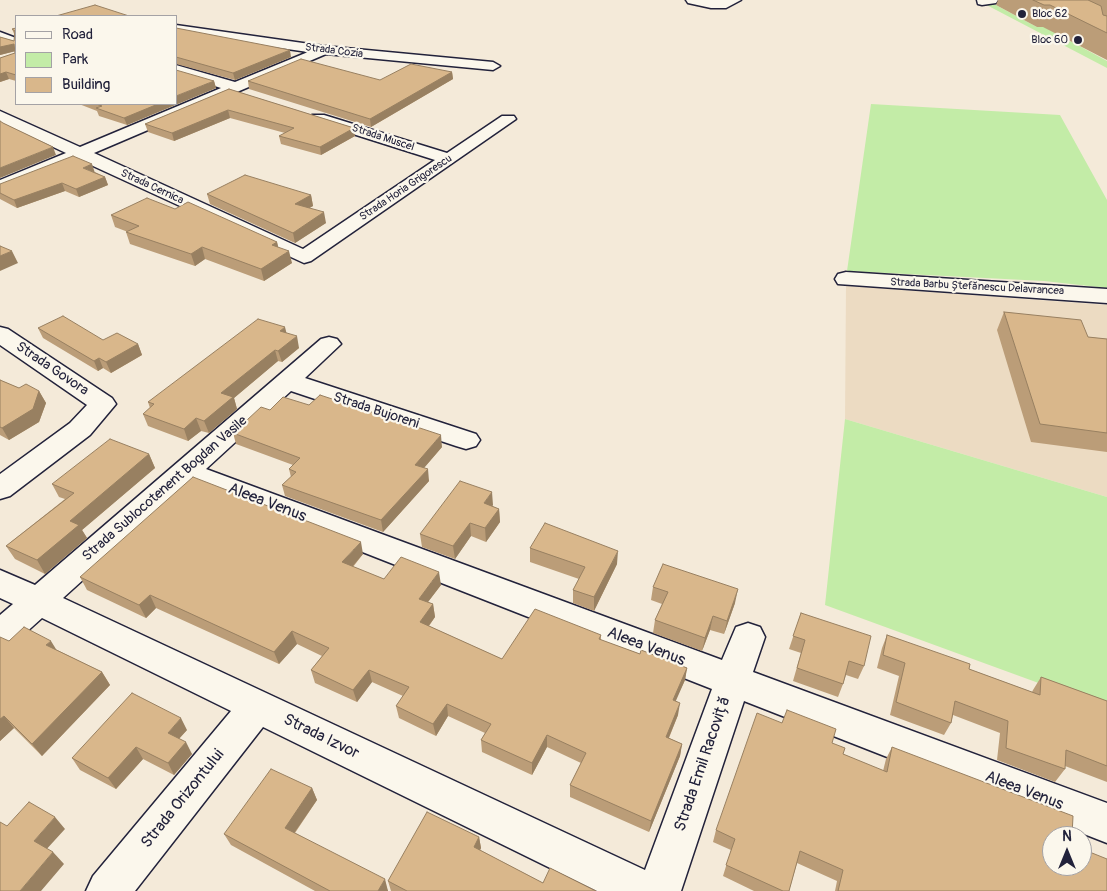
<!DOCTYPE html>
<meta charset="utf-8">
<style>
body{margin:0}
#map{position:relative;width:1107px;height:891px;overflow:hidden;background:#f4ead9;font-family:Pangolin,sans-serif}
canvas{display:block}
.legend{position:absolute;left:15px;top:15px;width:162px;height:90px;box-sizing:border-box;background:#fbf7ec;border:1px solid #a4a2a5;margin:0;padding:6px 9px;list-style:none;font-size:15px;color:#22223b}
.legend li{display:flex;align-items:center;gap:10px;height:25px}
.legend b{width:25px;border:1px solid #a4a2a5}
.north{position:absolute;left:1042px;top:826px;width:50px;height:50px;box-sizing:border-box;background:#fbf7ec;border:1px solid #a4a2a5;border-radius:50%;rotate:0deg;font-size:14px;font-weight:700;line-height:20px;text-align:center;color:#22223b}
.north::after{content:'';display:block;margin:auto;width:18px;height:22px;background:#22223b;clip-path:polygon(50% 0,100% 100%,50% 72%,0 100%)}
</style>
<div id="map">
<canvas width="1107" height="891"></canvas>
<ul class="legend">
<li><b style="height:6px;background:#fbf7ec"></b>Road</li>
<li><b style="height:14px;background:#c3eca7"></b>Park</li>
<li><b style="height:14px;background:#d9b78b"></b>Building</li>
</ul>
<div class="north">N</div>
</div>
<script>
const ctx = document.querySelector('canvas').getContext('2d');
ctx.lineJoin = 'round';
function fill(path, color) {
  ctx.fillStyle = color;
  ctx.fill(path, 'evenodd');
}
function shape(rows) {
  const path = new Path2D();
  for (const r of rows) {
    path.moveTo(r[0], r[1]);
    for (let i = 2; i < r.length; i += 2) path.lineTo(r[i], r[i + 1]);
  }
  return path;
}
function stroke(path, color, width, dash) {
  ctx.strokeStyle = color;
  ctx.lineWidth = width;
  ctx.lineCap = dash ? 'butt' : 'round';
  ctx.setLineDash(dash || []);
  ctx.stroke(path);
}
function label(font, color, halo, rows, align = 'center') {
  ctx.font = font + ' Pangolin,sans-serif';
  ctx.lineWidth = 4.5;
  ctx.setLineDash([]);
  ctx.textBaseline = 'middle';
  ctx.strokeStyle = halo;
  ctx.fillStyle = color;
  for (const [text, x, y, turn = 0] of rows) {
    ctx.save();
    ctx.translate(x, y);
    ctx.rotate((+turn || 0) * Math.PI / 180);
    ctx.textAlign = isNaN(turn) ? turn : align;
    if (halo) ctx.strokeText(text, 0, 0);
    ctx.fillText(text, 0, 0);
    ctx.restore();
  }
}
fill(shape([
 [846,286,1107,305,1107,497,845,419]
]), '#ecdbc2');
fill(shape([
 [977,0,992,3,1037,27,1052,26,1050,30,1107,61,1107,68],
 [871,104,1060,115,1107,200,1107,288,1044,281,847,271],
 [845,419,1107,497,1107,708,825,605]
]), '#c3eca7');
const minor = shape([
 [686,0,741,0,726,8,711,8,688,3,686,0],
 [977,0,998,0,996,3,982,5,978,4,977,0],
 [176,25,324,46,493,62,500,66,493,70,326,54,94,153,303,249,435,160,312,121,310,118,312,115,324,115,447,153,502,116,514,116,516,119,311,261,304,263,80,160,0,193,0,180,66,153,0,122,0,111,80,147,221,88,176,74,176,65,235,82,308,52,176,33,176,25],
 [0,32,16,38,16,46,0,41,0,32],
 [846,272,1107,289,1107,303,838,284,835,279,838,274,846,272],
 [0,327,8,329,112,398,116,404,90,435,10,496,0,499,0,474,70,423,87,405,0,345,0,327],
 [329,337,337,339,341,344,305,378,476,434,480,440,476,446,466,449,456,446,291,391,206,469,722,660,736,627,748,623,760,627,765,637,753,672,1107,803,1107,843,744,701,681,891,597,891,263,727,135,891,86,891,93,876,231,711,42,618,12,645,0,649,0,615,13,604,0,598,0,570,35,585,321,339,329,337],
 [189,484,712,689,645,870,63,598,189,484]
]);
stroke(minor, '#22223b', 3);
fill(minor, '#fbf7ec');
fill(shape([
 [998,0,1107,0,1107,60,1043,27,1037,27,996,5],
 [16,28,16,81,9,79,0,82,0,58,15,53,15,51,0,55,0,37,14,41,15,36,12,29],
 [176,28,291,57,235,80,176,64],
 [452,72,453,79,371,127,249,89,248,81,380,80],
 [214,81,216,88,127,125,99,116,97,111,79,104,176,104],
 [229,89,354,128,355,136,321,155,281,144,279,136,285,133,230,118,174,141,148,132,145,124],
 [95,172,105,177,108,185,79,197,65,191,17,208,0,199,0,184],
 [207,194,311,195,313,206,309,208,326,223,295,243,210,204],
 [175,209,277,242,278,248,292,263,264,281,205,259,195,266,130,244,126,232,128,232,115,227,111,215],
 [1004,312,1088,337,1107,339,1107,452,1031,442,997,330],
 [38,328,103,340,138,344,142,355,111,373,103,368,98,371,43,338],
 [286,333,299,348,282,362,278,361,234,398,237,409,209,433,201,431,188,441,148,426,143,414,150,408,148,402],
 [0,380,19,388,39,391,46,403,39,422,9,440,0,435],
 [270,410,442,447,424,468,429,481,383,532,285,496,282,485,291,477,289,469,293,465,236,444,233,433],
 [149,454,155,468,82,530,87,538,45,574,15,559,6,546,65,499,59,497,52,484],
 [493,505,492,506,499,509,500,522,486,542,471,536,455,559,422,547,420,534],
 [530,548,617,564,594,611,573,603,573,590,579,579,530,562],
 [363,554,353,567,384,579,441,585,428,602,433,604,435,617,429,626,502,659,601,635,601,640,640,654,687,668,685,680,675,701,678,715,669,738,682,744,680,756,649,832,570,797,570,785,581,763,547,747,532,775,482,752,481,740,485,733,448,716,436,736,399,718,396,706,403,696,372,682,357,702,315,683,311,670,322,656,297,644,279,664,156,608,146,618,87,590,80,577],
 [653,587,735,603,724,634,710,630,702,651,653,633,655,620,662,604,651,600],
 [801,613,864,666,858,679,846,675,843,684,838,697,793,681,801,653,789,649],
 [887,635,969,669,1032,692,1033,690,1041,677,1107,701,1107,782,1065,766,1065,769,1055,782,997,760,1000,733,953,715,951,723,944,735,890,715,899,676,877,668,882,648],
 [9,641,57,650,102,672,110,685,42,756,14,728,0,741],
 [187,730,179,739,192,754,174,775,143,759,116,789,80,770,72,758],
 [832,743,843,754,883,771,886,759,892,747,1052,836,1107,891,835,891,837,881,797,863,789,891,754,891,723,876,731,850,713,842,716,830],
 [312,788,317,800,295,833,388,890,388,891,315,891,231,845,224,834],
 [479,837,481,848,480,850,543,883,596,891,391,891,388,881]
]), '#bb9d78');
fill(shape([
 [14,44,16,51,0,55,0,47],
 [290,50,291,57,235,80,233,73],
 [6,72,9,79,0,82,0,74],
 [452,72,453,79,371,127,370,119],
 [214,81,216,88,127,125,124,118,158,104,176,104,176,96],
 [228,110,230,118,174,141,172,133],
 [354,128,355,136,321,155,320,147],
 [53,147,56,155,0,178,0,168],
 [92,164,95,173,83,168],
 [105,177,108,185,79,197,76,189],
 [62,183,65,191,17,208,14,200],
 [311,195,313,206,297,215,295,204],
 [324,212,326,223,295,243,293,233],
 [277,242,280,254,272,245],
 [202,247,205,259,195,266,191,254],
 [12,251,18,263,0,271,0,256],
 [289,251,292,263,264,281,261,269],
 [285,327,288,339,280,331],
 [297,336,299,348,282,362,278,351],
 [138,344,142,355,111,373,106,362],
 [275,350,278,361,234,398,237,409,209,433,204,421,221,393],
 [99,358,103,368,98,371,94,361],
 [39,391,46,403,39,422,9,440,2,428],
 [196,418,201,431,188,441,184,429],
 [441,435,442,447,417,476,415,465],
 [149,454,155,468,82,530,87,538,45,574,37,560,70,521],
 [428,469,429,481,383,532,381,520],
 [492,492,493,505,485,517,484,503],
 [499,509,500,522,486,542,485,528],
 [470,523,471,536,455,559,453,546],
 [361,542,363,554,345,575,342,562],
 [618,551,617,564,594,611,594,597],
 [439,572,441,585,421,611,419,599],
 [738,589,735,603,724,634,727,621],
 [150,595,156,608,146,618,139,605],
 [433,604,435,617,422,635,420,622],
 [713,616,710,630,702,651,705,638],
 [292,631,297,644,279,664,274,652],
 [51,641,59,654,46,645],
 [687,668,685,680,671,712,673,700],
 [369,670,372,682,357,702,353,690],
 [102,672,110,685,42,756,32,744],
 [680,703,678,715,664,749,666,737],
 [447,704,448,716,436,736,433,724],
 [4,716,14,728,0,741,0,719],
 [181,718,187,730,174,744,168,733],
 [547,735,547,747,532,775,532,763],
 [186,742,192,754,174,775,168,763],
 [682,744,680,756,649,832,651,821],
 [136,747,143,759,116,789,108,778],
 [312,788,317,800,290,839,285,828],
 [55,817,65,829,44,852,34,841],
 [479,837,481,848,476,858,474,847],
 [53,852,64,864,41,891,20,891],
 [385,879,388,891,378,891]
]), '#988061');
const building = shape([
 [1033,0,1088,0,1101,6,1103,15,1107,16,1107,33,1050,5,1044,5,1033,0],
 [95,5,129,16,56,16,95,5],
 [16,28,16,75,6,72,0,74,0,58,15,53,14,44,0,47,0,37,14,41,15,31,12,29,16,28],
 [176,28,290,50,233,73,176,57,176,28],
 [301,59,380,80,411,64,452,72,370,119,248,81,301,59],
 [176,70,214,81,176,96,176,70],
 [229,89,354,128,320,147,279,136,294,128,228,110,172,133,145,124,229,89],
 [96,104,158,104,124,118,96,108,102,106,96,104],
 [0,121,3,123,53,147,0,168,0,121],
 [73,156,92,164,83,168,105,177,76,189,62,183,14,200,0,193,0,184,73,156],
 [245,175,311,195,295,204,324,212,293,233,207,194,245,175],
 [147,198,175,209,188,202,277,242,272,245,289,251,261,269,202,247,191,254,126,232,139,226,111,215,147,198],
 [0,246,12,251,0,256,0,246],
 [1004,312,1081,320,1088,337,1107,339,1107,433,1040,424,1004,312],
 [63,316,103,340,117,333,138,344,106,362,99,358,94,361,38,328,63,316],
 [258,319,285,327,280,331,297,336,278,351,275,350,221,393,233,397,204,421,196,418,184,429,143,414,154,404,148,402,258,319],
 [0,380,19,388,26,384,39,391,33,409,2,428,0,427,0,380],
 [320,395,441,435,415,465,428,469,381,520,282,485,296,472,289,469,300,458,233,433,261,407,270,410,283,397,309,405,320,395],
 [110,439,149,454,70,521,79,525,37,560,6,546,74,493,52,484,110,439],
 [193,477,361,542,342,562,384,579,401,557,439,572,419,599,433,604,420,622,502,659,535,609,601,635,599,639,640,654,641,650,687,668,673,700,680,703,666,737,682,744,651,821,570,785,586,753,547,735,532,763,481,740,491,724,447,704,433,724,396,706,409,687,369,670,353,690,311,670,329,648,292,631,274,652,150,595,139,605,80,577,193,477],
 [460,481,492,492,484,503,499,509,485,528,470,523,453,546,420,534,460,481],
 [545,523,618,551,594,597,573,590,585,567,530,548,545,523],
 [663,564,738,589,727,621,713,616,705,638,655,620,668,592,653,587,663,564],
 [801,613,871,636,864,666,849,661,843,684,797,668,805,640,793,636,801,613],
 [24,627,51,641,46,645,102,672,32,744,4,716,0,719,0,637,9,641,24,627],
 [887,635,970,664,969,669,1040,695,1041,677,1107,701,1107,766,1066,750,1065,769,1006,748,1008,721,955,701,951,723,896,702,905,663,883,655,887,635],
 [132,693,181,718,168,733,186,742,168,763,136,747,108,778,72,758,132,693],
 [787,710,836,729,832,743,845,748,843,754,887,772,892,747,1073,816,1072,836,1052,836,1052,866,1082,866,1082,849,1107,859,1107,891,838,891,843,870,800,851,789,891,783,891,726,865,735,839,716,830,757,713,782,723,787,710],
 [271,769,312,788,285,828,385,879,378,891,330,891,224,834,271,769],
 [29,802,55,817,34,841,53,852,20,891,0,891,0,822,7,826,29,802],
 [427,812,479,837,474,847,543,883,550,868,596,891,407,891,388,881,427,812]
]);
fill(building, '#d9b78b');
stroke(building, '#988061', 1);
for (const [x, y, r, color] of [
 [1022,14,5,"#22223b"],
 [1078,40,5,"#22223b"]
]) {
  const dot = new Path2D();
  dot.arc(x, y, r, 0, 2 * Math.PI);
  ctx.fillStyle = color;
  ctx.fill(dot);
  stroke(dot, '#fbf7ec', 2);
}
label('11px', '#22223b', '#fbf7ec', [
 ["Bloc 62",1032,14],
 ["Bloc 60",1068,40,"right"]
], 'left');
label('11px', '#22223b', '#fbf7ec', [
 ["Strada Cozia",334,51,7],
 ["Strada Muscel",383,138,18],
 ["Strada Cernica",152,187,25],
 ["Strada Horia Grigorescu",406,188,-34],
 ["Strada Barbu Ștefănescu Delavrancea",977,287,3]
]);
label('14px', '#22223b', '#fbf7ec', [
 ["Strada Govora",52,369,34],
 ["Strada Bujoreni",376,411,18],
 ["Strada Sublocotenent Bogdan Vasile",165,489,-41]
]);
label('16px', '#22223b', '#fbf7ec', [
 ["Aleea Venus",267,503,21],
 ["Aleea Venus",646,647,21],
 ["Strada Izvor",321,737,26],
 ["Strada Emil Racoviță",703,764,-71],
 ["Aleea Venus",1024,791,21],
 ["Strada Orizontului",183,799,-51]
]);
</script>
